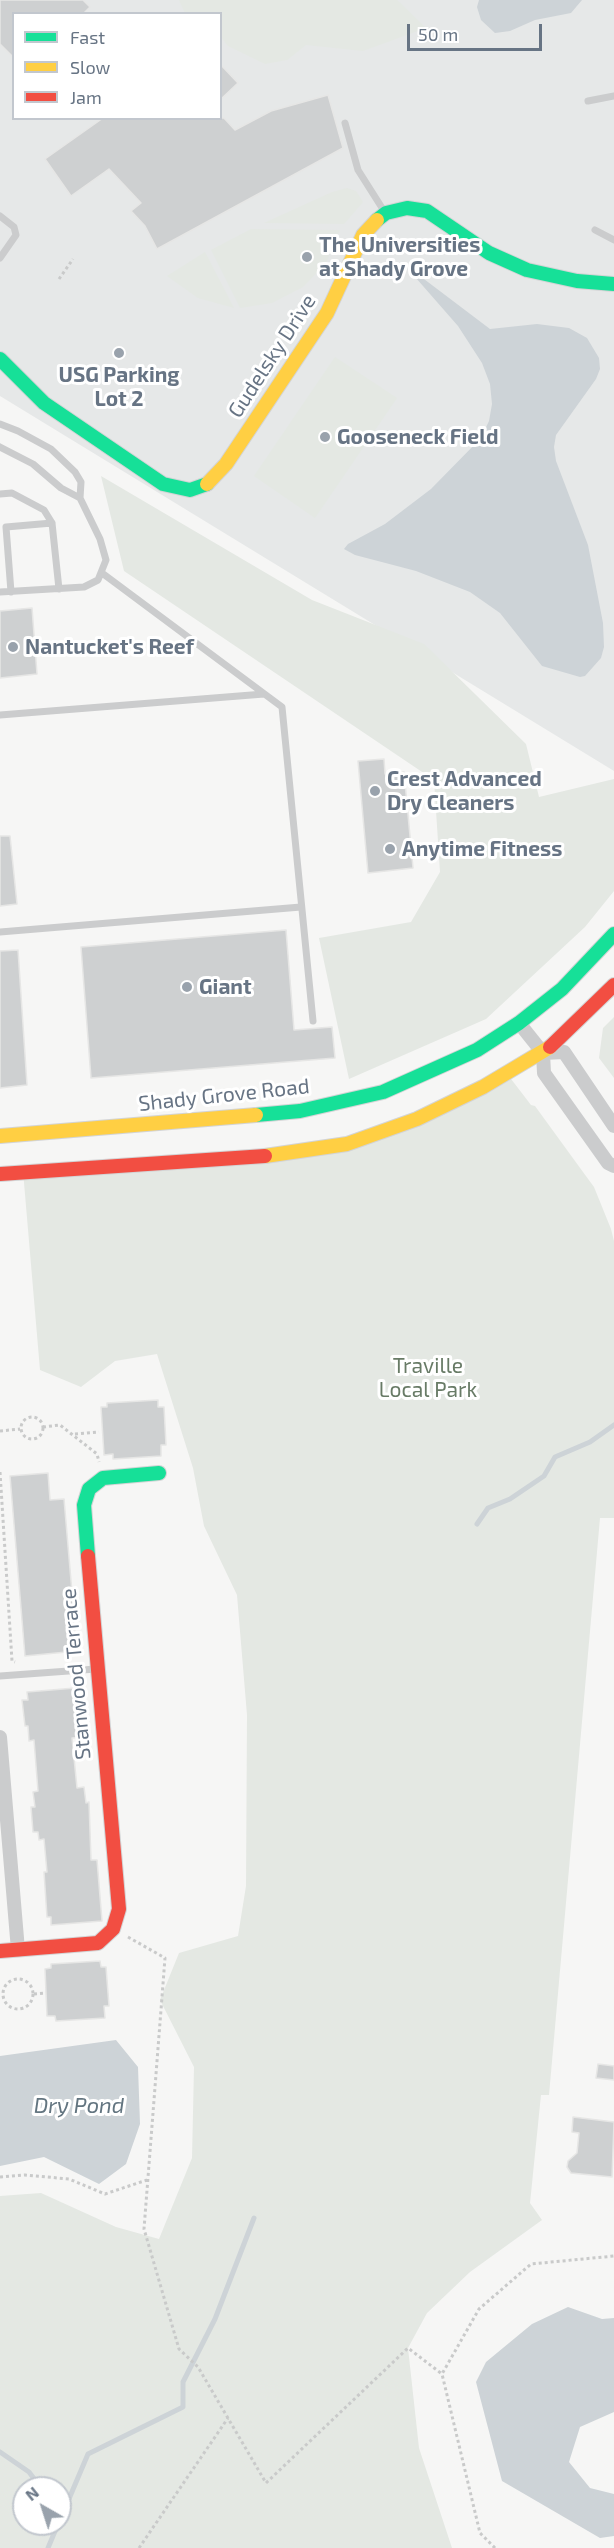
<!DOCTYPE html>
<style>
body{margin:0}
#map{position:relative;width:614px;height:2548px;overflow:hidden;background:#f6f6f5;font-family:"Exo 2",sans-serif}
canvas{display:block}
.legend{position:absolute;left:12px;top:12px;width:210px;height:108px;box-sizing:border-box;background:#fff;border:2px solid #c2c7ce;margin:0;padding:8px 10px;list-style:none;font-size:18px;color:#677484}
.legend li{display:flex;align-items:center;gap:12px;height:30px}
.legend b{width:30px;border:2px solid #c2c7ce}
.north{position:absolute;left:12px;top:2476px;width:60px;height:60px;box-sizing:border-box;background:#fff;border:2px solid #c2c7ce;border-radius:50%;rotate:321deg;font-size:16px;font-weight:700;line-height:24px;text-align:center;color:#677484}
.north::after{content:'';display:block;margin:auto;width:21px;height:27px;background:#99a2ac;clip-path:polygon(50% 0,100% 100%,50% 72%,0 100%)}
.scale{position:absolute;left:407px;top:24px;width:135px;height:27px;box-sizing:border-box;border:3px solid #677484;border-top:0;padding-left:8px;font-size:18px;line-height:21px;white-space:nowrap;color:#677484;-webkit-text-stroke:4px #fff;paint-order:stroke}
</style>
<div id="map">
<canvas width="614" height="2548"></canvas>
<ul class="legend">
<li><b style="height:8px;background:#16e098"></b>Fast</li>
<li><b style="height:8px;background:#ffcf43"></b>Slow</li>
<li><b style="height:8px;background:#f24e42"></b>Jam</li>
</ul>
<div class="north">N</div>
<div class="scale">50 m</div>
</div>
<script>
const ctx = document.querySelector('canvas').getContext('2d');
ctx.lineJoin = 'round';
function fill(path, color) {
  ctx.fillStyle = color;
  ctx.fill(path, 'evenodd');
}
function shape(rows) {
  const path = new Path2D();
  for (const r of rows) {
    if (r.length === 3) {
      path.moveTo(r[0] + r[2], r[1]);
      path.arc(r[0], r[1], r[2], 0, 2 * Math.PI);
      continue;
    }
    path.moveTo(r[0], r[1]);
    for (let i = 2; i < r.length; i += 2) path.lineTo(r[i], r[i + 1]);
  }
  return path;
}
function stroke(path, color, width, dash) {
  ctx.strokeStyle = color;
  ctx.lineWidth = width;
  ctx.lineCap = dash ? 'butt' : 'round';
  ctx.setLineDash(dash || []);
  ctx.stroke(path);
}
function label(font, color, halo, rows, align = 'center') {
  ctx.font = font + ' "Exo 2",sans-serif';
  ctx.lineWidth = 6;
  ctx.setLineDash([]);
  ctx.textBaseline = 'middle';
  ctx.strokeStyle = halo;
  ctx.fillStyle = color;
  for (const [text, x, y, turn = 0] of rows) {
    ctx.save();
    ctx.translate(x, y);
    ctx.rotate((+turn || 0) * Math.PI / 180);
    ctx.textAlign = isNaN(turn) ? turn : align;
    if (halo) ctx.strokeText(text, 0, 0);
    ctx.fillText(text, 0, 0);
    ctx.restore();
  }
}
fill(shape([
 [0,0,614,0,614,771,0,396],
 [14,14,220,14,220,118,14,118]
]), '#e6e8e8');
fill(shape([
 [179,0,397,0,426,28,363,51,306,45,287,60,265,64,228,46,221,37,220,14,185,13],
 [347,188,356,191,363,202,344,224,264,223,332,192],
 [251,229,340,230,326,263,303,287,272,303,240,308,211,250],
 [205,252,234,308,198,298,167,276],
 [335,357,397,398,315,518,254,476],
 [101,476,312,600,424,644,526,744,539,797,614,779,614,891,585,927,486,1019,349,1079,319,938,411,922,440,872,434,780,124,571],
 [614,1017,614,1078,599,1058,603,1028],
 [508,1075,531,1105,535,1106,583,1172,594,1187,611,1229,614,1241,614,1518,600,1518,549,2095,541,2095,530,2203,542,2220,470,2272,427,2313,408,2348,419,2448,452,2548,0,2548,0,2196,41,2193,116,2227,159,2239,192,2158,194,2067,160,2000,179,1953,238,1936,246,1886,247,1715,237,1595,204,1526,193,1468,157,1354,115,1361,81,1387,40,1370,23,1171,347,1144],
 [24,2488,60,2488,60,2524,24,2524]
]), '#e4e8e3');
fill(shape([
 [479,0,582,0,571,13,535,20,510,31,495,33,481,20,477,7],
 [416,273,490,329,537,324,569,328,587,338,599,358,600,369,596,379,556,435,554,447,556,461,588,545,603,623,604,647,601,658,585,676,580,677,542,666,500,613,470,592,416,571,355,555,344,549,348,544,385,524,431,489,481,438,489,421,492,404,490,384,482,363,458,326,416,278],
 [116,2040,138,2067,140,2124,126,2164,99,2184,44,2157,0,2166,0,2056],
 [568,2307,602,2319,614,2318,614,2412,580,2427,569,2462,590,2488,614,2494,614,2536,600,2538,502,2481,476,2382,486,2362,532,2324]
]), '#cdd3d7');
stroke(shape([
 [477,1524,488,1508,510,1499,544,1476,555,1457,590,1442,614,1425],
 [0,2452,29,2472,41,2488],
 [60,2520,88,2454,183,2407,183,2382,215,2319,254,2218],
 [48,2548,58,2524]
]), '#cdd3d7', 5);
const building = shape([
 [0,0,83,0,90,7,83,14,14,14,14,58,0,44,0,0],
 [220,64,238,83,220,100,220,64],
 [328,95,343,148,157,249,145,226,131,211,141,203,109,169,71,196,45,159,103,118,224,118,235,130,271,111,328,95],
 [32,608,37,674,0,678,0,611,32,608],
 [384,759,385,774,404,772,413,868,368,873,358,761,384,759],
 [0,836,10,836,17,904,0,906,0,836],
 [286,930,294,1030,332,1027,335,1058,91,1078,81,947,286,930],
 [18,950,27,1085,0,1088,0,951,18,950],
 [158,1400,158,1407,164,1407,166,1445,161,1445,161,1456,113,1459,113,1454,104,1455,101,1407,107,1407,107,1403,158,1400],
 [48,1473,50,1500,64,1499,77,1651,25,1656,10,1476,48,1473],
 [75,1688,75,1696,79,1696,82,1722,81,1737,72,1738,77,1788,84,1787,86,1803,89,1802,91,1860,97,1860,102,1921,51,1925,51,1917,47,1917,44,1872,47,1872,44,1839,39,1840,38,1832,33,1832,31,1807,35,1807,33,1792,38,1791,34,1740,29,1741,28,1726,25,1726,22,1700,28,1700,27,1692,75,1688],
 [100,1961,101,1967,106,1967,109,2006,104,2006,105,2018,56,2021,55,2016,47,2016,45,1969,51,1968,51,1964,100,1961],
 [598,2064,614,2066,614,2080,596,2078,598,2064],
 [573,2117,614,2122,612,2177,571,2173,567,2167,568,2161,577,2153,579,2133,572,2132,573,2117]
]);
fill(building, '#ced0d1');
stroke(building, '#e6e6e5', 1.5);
const fast = shape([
 [377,220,386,213,407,208,427,211,489,253,527,270,577,281,614,284],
 [0,359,44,403,163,484,190,490,207,484],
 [256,1115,300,1111,383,1092,477,1050,519,1023,562,989,614,934],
 [88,1556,84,1505,89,1489,103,1478,159,1473]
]);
const slow = shape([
 [207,484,226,464,327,313,363,235,377,220],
 [0,1136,256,1115],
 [265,1156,347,1144,417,1119,483,1087,550,1047]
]);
const jam = shape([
 [550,1047,614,985],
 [0,1174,265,1156],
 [0,1951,98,1943,113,1929,119,1909,88,1556]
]);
stroke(fast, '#d3d4d5', 16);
stroke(slow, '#d3d4d5', 16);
stroke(jam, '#d3d4d5', 16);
stroke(shape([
 [59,279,73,259],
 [32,1428,11],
 [43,1427,60,1425,97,1454,99,1462],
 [0,1431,20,1429],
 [75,1434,99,1432],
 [0,1472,12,1661,15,1662],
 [128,1937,165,1958,144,2229,179,2349,198,2367,266,2483,408,2348,442,2374],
 [18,1994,15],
 [34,1994,46,1993],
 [0,2177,25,2175,69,2179,105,2194,147,2180],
 [139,2548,228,2418],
 [495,2548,480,2533,442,2374,479,2309,531,2264,614,2256]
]), '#c9caca', 3, [3, 3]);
stroke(shape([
 [588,101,614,96],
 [345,123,358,170,384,211],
 [0,216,14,227,16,235,0,258],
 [595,230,614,240],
 [0,424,18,431,51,449,75,472,81,482,80,498,100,539,106,560,98,580,84,587,0,592],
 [0,447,33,464,61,488,80,498],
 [0,494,12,493,44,510,52,523],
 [102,573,282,707,313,1021],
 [11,592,6,527,52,523,59,589],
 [0,715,264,694],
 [0,932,301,907],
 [0,1676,96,1669]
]), '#cbcccd', 7);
stroke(shape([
 [519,1023,543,1053,544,1073,608,1163,614,1166],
 [543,1053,564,1052,614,1126],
 [0,1737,18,1950]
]), '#cbcccd', 14);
stroke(fast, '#16e098', 14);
stroke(slow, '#ffcf43', 14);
stroke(jam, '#f24e42', 14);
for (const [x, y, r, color] of [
 [307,257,6,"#99a2ac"],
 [119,353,6,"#99a2ac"],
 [325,437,6,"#99a2ac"],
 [13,647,6,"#99a2ac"],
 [375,791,6,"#99a2ac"],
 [390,849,6,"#99a2ac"],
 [187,987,6,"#99a2ac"]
]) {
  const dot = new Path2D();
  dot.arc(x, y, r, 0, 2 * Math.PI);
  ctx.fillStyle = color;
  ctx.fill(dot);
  stroke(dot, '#fff', 2);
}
label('bold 21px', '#677484', '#fff', [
 ["The Universities",319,245],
 ["at Shady Grove",319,269],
 ["USG Parking",119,375,"center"],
 ["Lot 2",119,399,"center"],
 ["Gooseneck Field",337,437],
 ["Nantucket's Reef",25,647],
 ["Crest Advanced",387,779],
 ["Dry Cleaners",387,803],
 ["Anytime Fitness",402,849],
 ["Giant",199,987]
], 'left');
label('21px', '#677484', '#fff', [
 ["Gudelsky Drive",272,356,-57],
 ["Shady Grove Road",224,1095,-6],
 ["Stanwood Terrace",76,1674,-95]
]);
label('21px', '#687b66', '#fff', [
 ["Traville",428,1366],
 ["Local Park",428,1390]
]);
label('italic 22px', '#637580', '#fff', [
 ["Dry Pond",79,2106]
]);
</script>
